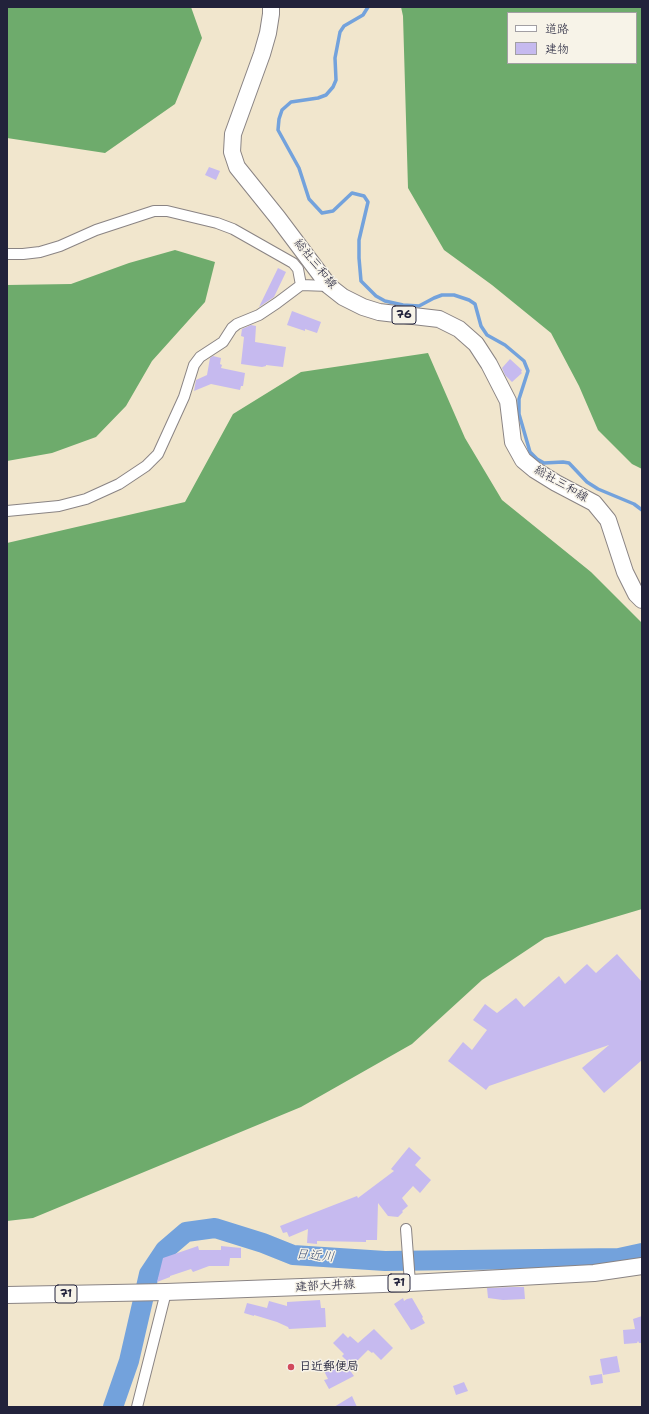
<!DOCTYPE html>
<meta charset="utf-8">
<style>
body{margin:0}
#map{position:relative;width:649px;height:1414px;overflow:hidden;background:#f1e6cd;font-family:"Shantell Sans","Klee One",sans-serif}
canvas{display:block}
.frame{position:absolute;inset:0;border:8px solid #22223b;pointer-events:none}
.legend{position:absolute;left:507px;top:12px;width:130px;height:52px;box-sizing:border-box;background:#f7f3e8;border:1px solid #a29fa3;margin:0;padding:5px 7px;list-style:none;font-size:12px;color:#22223b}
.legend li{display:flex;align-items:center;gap:8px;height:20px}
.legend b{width:20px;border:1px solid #a29fa3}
</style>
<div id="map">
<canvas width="649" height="1414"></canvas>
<div class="frame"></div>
<ul class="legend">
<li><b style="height:5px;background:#fff"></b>道路</li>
<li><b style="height:11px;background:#c6baef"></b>建物</li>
</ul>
</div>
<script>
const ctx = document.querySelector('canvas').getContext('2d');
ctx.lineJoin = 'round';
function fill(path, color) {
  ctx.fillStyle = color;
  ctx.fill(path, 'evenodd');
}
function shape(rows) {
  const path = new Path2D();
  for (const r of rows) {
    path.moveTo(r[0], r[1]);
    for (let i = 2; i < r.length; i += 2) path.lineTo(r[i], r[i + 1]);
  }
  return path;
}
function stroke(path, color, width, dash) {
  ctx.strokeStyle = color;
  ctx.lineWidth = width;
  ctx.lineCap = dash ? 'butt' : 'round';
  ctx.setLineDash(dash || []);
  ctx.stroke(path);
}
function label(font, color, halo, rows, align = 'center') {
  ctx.font = font + ' "Shantell Sans","Klee One",sans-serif';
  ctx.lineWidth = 3;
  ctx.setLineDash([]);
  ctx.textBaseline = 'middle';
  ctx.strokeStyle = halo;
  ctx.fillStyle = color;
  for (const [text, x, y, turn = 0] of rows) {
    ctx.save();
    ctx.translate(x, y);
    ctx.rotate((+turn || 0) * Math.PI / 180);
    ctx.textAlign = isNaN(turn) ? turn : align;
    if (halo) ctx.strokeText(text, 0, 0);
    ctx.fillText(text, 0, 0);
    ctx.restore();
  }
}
fill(shape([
 [7,7,191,7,202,38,175,104,105,153,7,138],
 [401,7,642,7,642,469,632,464,598,430,579,386,551,333,492,285,444,250,408,188,403,16],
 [508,13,636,13,636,63,508,63],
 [175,250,215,262,205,302,152,361,126,406,96,437,52,453,7,461,7,285,71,284,129,263],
 [428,353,465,438,502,500,591,572,642,623,642,909,545,938,482,980,412,1044,301,1107,33,1218,7,1221,7,543,185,502,233,414,301,372]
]), '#6eab6c');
stroke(shape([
 [368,7,363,15,344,26,340,32,335,58,336,80,333,87,326,95,318,98,291,102,282,110,279,119,278,130,299,168,309,199,322,213,333,211,352,193,364,196,368,202,359,240,359,258,361,281,376,296,385,301,403,305,419,306,434,298,442,295,454,295,469,300,475,304,481,326,487,335,505,345,524,361,528,371,519,399,519,414,530,452,537,459,544,463,563,462,569,463,587,482,598,489,634,504,642,510]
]), '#73a2dc', 3.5);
stroke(shape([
 [113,1407,129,1361,149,1274,165,1250,186,1232,215,1228,263,1243,293,1255,385,1261,619,1258,642,1253]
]), '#73a2dc', 20);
fill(shape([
 [209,167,220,171,216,180,205,175],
 [278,268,286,272,274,297,259,307],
 [292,311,321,322,317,333,305,329,305,331,287,325],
 [251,325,256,326,255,342,286,347,283,367,266,365,266,366,262,367,241,364,244,337,241,336,242,329],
 [213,356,221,358,220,364,222,365,221,368,245,373,243,386,241,386,240,390,211,384,194,391,196,380,207,375,210,358],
 [510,359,522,370,521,372,522,373,512,382,505,375,502,368],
 [617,954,642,982,642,1060,604,1093,582,1068,609,1045,509,1079,489,1086,486,1090,448,1061,463,1042,472,1050,487,1030,473,1020,485,1004,497,1013,516,998,524,1007,559,976,565,984,587,964,596,973],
 [409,1147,421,1158,415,1165,431,1180,420,1193,413,1186,402,1198,408,1206,402,1211,403,1212,398,1217,388,1216,378,1203,377,1240,366,1240,366,1242,317,1241,317,1244,307,1243,308,1229,289,1237,287,1232,283,1233,280,1226,357,1196,358,1198,394,1171,391,1169],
 [198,1246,199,1250,221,1250,221,1246,241,1248,241,1258,230,1258,229,1266,209,1266,193,1272,191,1269,170,1276,170,1277,157,1282,163,1258],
 [513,1287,524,1287,525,1299,503,1300,488,1298,487,1288],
 [403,1298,404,1301,407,1299,412,1298,423,1317,422,1318,425,1323,414,1329,411,1330,394,1304],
 [320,1300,321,1308,325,1308,326,1327,289,1329,288,1327,277,1322,254,1315,254,1316,244,1313,247,1303,267,1308,269,1301,287,1306,287,1302],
 [642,1316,642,1343,639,1343,638,1341,637,1343,624,1344,623,1330,635,1329,633,1319],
 [374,1329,393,1348,381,1360,373,1352,372,1353,368,1350,349,1369,354,1376,329,1389,324,1380,328,1379,324,1371,346,1360,342,1356,344,1354,333,1343,343,1333,348,1338,350,1336,358,1343],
 [617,1356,620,1372,603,1375,600,1359],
 [602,1374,603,1383,591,1385,589,1376],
 [464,1382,468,1391,456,1395,453,1386],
 [352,1396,357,1407,334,1407]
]), '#c6baef');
const street = shape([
 [7,254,23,254,40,252,60,246,96,230,154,211,167,211,217,223,233,229,293,263,298,269,301,285],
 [7,511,59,506,86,499,119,484,146,466,158,454,184,397,194,365,200,357,223,342,232,328,237,324,259,315,277,303,301,285,329,286],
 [406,1229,410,1283],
 [137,1407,166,1292]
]);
const primary = shape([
 [271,7,271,14,268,33,262,54,233,134,232,152,237,167,278,218,329,286,343,297,363,307,379,312,439,319,459,329,476,344,489,364,508,401,513,442,523,460,535,470,556,483,594,503,608,520,625,572,636,594,642,600],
 [7,1295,166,1292,410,1283,594,1273,642,1266]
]);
stroke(street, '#8a8484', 12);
stroke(primary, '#8a8484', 18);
stroke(street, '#fff', 10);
stroke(primary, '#fff', 16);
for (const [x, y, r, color] of [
 [291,1367,4,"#d1495b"]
]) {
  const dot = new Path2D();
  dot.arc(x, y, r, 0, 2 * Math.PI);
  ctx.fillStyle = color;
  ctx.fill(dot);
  stroke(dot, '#f7f3e8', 1.5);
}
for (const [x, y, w] of [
 [404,315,24],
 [399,1283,22],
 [66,1294,22]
]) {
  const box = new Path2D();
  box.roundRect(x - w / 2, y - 9, w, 18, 3);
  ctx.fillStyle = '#f7f3e8';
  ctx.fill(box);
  stroke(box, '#22223b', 1);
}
label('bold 11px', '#22223b', null, [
 ["76",404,315],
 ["71",399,1283],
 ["71",66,1294]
]);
label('12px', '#22223b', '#f7f3e8', [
 ["総社三和線",315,264,51],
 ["総社三和線",561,484,30],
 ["建部大井線",325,1286,-3]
]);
label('bold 12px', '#22223b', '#f7f3e8', [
 ["日近郵便局",299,1367]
], 'left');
label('italic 13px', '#42557b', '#f7f3e8', [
 ["日近川",315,1256,5]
]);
</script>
